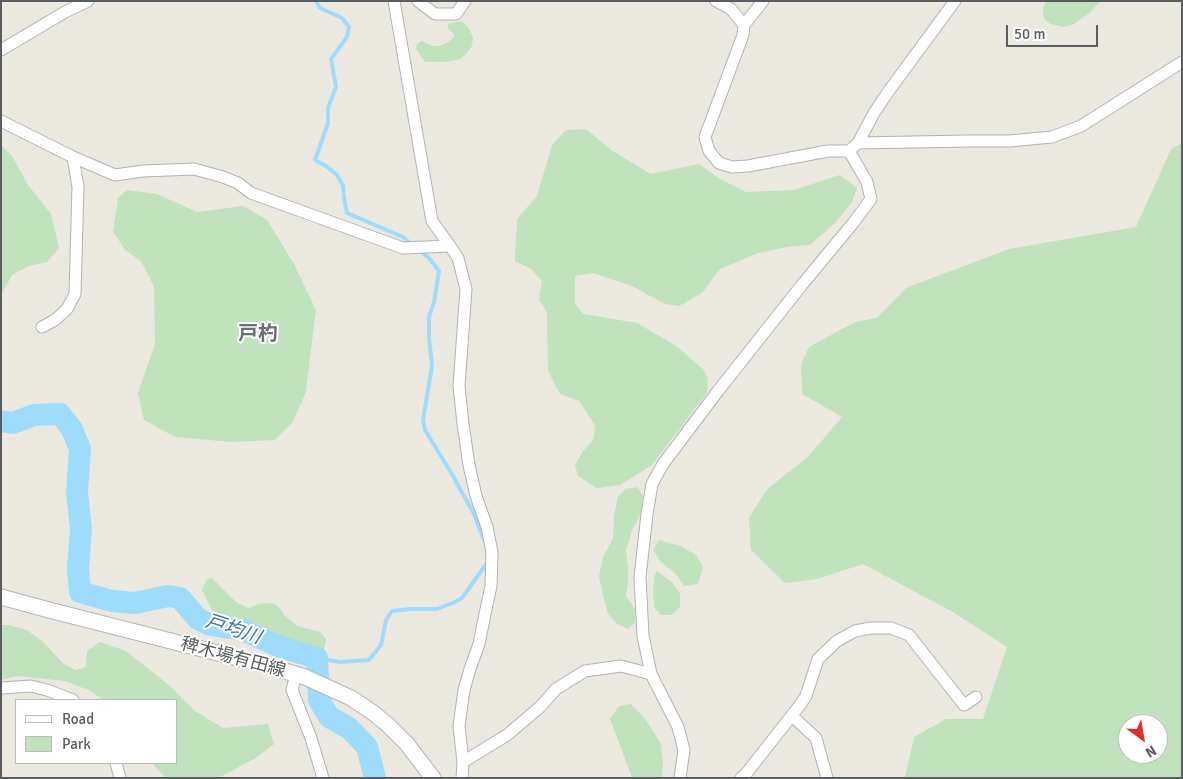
<!DOCTYPE html>
<meta charset="utf-8">
<style>
body{margin:0}
#map{position:relative;width:1183px;height:779px;overflow:hidden;background:#ebe8e0;font-family:Signika,sans-serif}
canvas{display:block}
.frame{position:absolute;inset:0;border:2px solid #595d60;pointer-events:none}
.legend{position:absolute;left:15px;top:699px;width:162px;height:65px;box-sizing:border-box;background:#fff;border:1px solid #bdbebf;margin:0;padding:6px 9px;list-style:none;font-size:15px;color:#595d60}
.legend li{display:flex;align-items:center;gap:10px;height:25px}
.legend b{width:25px;border:1px solid #bdbebf}
.north{position:absolute;left:1118px;top:714px;width:50px;height:50px;box-sizing:border-box;background:#fff;border:1px solid #bdbebf;border-radius:50%;rotate:148deg;font-size:14px;font-weight:700;line-height:20px;text-align:center;color:#595d60}
.north::after{content:'';display:block;margin:auto;width:18px;height:22px;background:#e12f31;clip-path:polygon(50% 0,100% 100%,50% 72%,0 100%)}
.scale{position:absolute;left:1006px;top:25px;width:92px;height:22px;box-sizing:border-box;border:2px solid #595d60;border-top:0;padding-left:6px;font-size:15px;line-height:18px;white-space:nowrap;color:#595d60;-webkit-text-stroke:4px #fff;paint-order:stroke}
</style>
<div id="map">
<canvas width="1183" height="779"></canvas>
<div class="frame"></div>
<ul class="legend">
<li><b style="height:6px;background:#fff"></b>Road</li>
<li><b style="height:14px;background:#c0e2bc"></b>Park</li>
</ul>
<div class="north">N</div>
<div class="scale">50 m</div>
</div>
<script>
const ctx = document.querySelector('canvas').getContext('2d');
ctx.lineJoin = 'round';
function fill(path, color) {
  ctx.fillStyle = color;
  ctx.fill(path, 'evenodd');
}
function shape(rows) {
  const path = new Path2D();
  for (const r of rows) {
    path.moveTo(r[0], r[1]);
    for (let i = 2; i < r.length; i += 2) path.lineTo(r[i], r[i + 1]);
  }
  return path;
}
function stroke(path, color, width, dash) {
  ctx.strokeStyle = color;
  ctx.lineWidth = width;
  ctx.lineCap = dash ? 'butt' : 'round';
  ctx.setLineDash(dash || []);
  ctx.stroke(path);
}
function label(font, color, halo, rows, align = 'center') {
  ctx.font = font + ' Signika,"Noto Sans JP",sans-serif';
  ctx.lineWidth = 4;
  ctx.setLineDash([]);
  ctx.textBaseline = 'middle';
  ctx.strokeStyle = halo;
  ctx.fillStyle = color;
  for (const [text, x, y, turn = 0] of rows) {
    ctx.save();
    ctx.translate(x, y);
    ctx.rotate((+turn || 0) * Math.PI / 180);
    ctx.textAlign = isNaN(turn) ? turn : align;
    if (halo) ctx.strokeText(text, 0, 0);
    ctx.fillText(text, 0, 0);
    ctx.restore();
  }
}
fill(shape([
 [1046,1,1101,1,1088,14,1074,24,1063,27,1051,24,1044,19,1043,8],
 [461,21,468,27,473,37,472,46,466,54,460,59,446,62,425,62,416,49,417,44,422,41,433,46,440,46,449,42,455,35,448,29,448,24],
 [586,129,611,150,651,174,699,164,718,178,746,192,794,190,840,175,857,188,852,202,835,223,810,245,787,247,758,253,720,269,702,293,679,306,665,304,632,286,593,273,575,276,575,303,583,314,637,323,675,345,703,369,708,379,707,393,652,465,620,485,597,488,578,476,575,465,583,451,593,440,595,425,579,401,560,394,548,371,547,313,539,299,542,281,531,269,515,261,517,219,537,196,552,145,566,130],
 [1182,143,1182,778,905,778,914,737,946,719,983,719,1007,647,951,611,863,564,817,579,785,583,751,550,749,518,767,489,808,457,842,417,802,394,801,364,809,347,855,322,877,318,906,288,1009,249,1136,227,1171,149],
 [1128,724,1158,724,1158,754,1128,754],
 [1,145,12,156,28,185,51,214,59,248,47,262,29,266,12,275,1,295],
 [127,190,157,194,197,212,243,206,267,220,294,264,316,310,311,350,306,392,292,423,275,440,232,442,175,437,144,420,138,393,155,344,154,287,141,261,125,250,113,231,118,198],
 [637,487,643,496,642,512,632,530,626,551,628,567,628,584,626,596,635,609,635,622,628,629,617,624,608,614,603,596,599,576,603,557,613,539,614,516,618,496,626,489],
 [659,540,680,546,696,555,703,567,698,584,684,586,676,574,660,561,653,550],
 [657,571,673,583,680,594,680,607,672,615,661,615,654,607,653,592,654,577],
 [212,578,236,602,248,608,260,604,271,603,278,606,285,616,297,626,320,632,326,639,324,649,317,653,306,651,241,622,224,620,213,612,202,590,207,579],
 [1,625,9,625,27,630,42,641,64,664,76,670,86,667,87,651,100,642,126,651,170,686,195,711,223,728,268,724,274,744,256,758,218,778,166,778,152,763,176,763,176,700,103,700,91,691,65,681,17,676,1,680],
 [631,704,645,719,661,744,663,762,662,778,632,777,610,719,619,706]
]), '#c0e2bc');
stroke(shape([
 [316,1,320,8,342,18,349,27,347,37,331,59,336,87,328,108,328,123,315,160,326,166,336,174,343,185,344,198,347,213,403,237,411,244],
 [419,250,429,258,439,271,434,302,429,317,429,338,432,366,423,420,425,430,453,476,474,514,485,542],
 [317,658,340,662,369,660,381,645,386,620,392,611,410,609,437,609,455,602,462,598,489,560]
]), '#9fdbfb', 4);
stroke(shape([
 [1,421,13,423,34,415,60,414,72,429,80,449,77,492,81,529,78,569,80,592,112,601,135,603,168,596,180,598,198,619,211,625,243,630,280,647,317,658,319,700,329,717,349,728,367,747,375,778]
]), '#9fdbfb', 22);
const street = shape([
 [394,1,432,221,450,246],
 [418,1,435,14,456,14,465,1],
 [716,1,731,9,744,25,743,35,705,137,709,151,719,163,732,167,748,166,828,151,849,151,858,143,874,113,888,92,955,1],
 [744,25,763,1],
 [1,50,65,12,88,1],
 [1,121,73,157,115,175,143,171,194,169,223,177,238,183,251,193,403,248,450,246,458,258,466,289,459,386,463,424,469,465,476,496,487,527,492,552,491,586,485,614,479,644,470,669,464,690,459,726,463,762,462,778],
 [858,143,969,141,1009,141,1052,137,1081,126,1182,62],
 [42,327,55,320,67,309,75,294,78,187,73,157],
 [296,674,292,690,311,738,323,778],
 [1,688,31,686,47,690,73,700],
 [792,716,816,738,827,778],
 [463,762,507,735,540,707,556,689,585,671,621,666,651,674],
 [116,763,120,778],
 [680,778,684,750,678,727,651,674,643,636,640,577,647,514,652,484,663,464,718,391,801,286,854,222,871,199,867,182,849,151],
 [741,778,745,775,800,705,806,696,818,659,837,641,855,631,871,628,891,628,909,635,964,705,976,697]
]);
const secondary = shape([
 [1,597,49,610,265,665,305,677,351,698,372,712,388,725,407,744,433,778]
]);
stroke(street, '#b1b3b7', 13);
stroke(secondary, '#b2b6ba', 17);
stroke(street, '#fff', 11);
stroke(secondary, '#fff', 15);
label('18px', '#595d60', '#fff', [
 ["稗木場有田線",233,658,15]
]);
label('italic 19px', '#3c77a3', '#fff', [
 ["戸均川",233,630,18]
]);
label('bold 20px', '#6a6f72', '#fff', [
 ["戸杓",258,335]
]);
</script>
